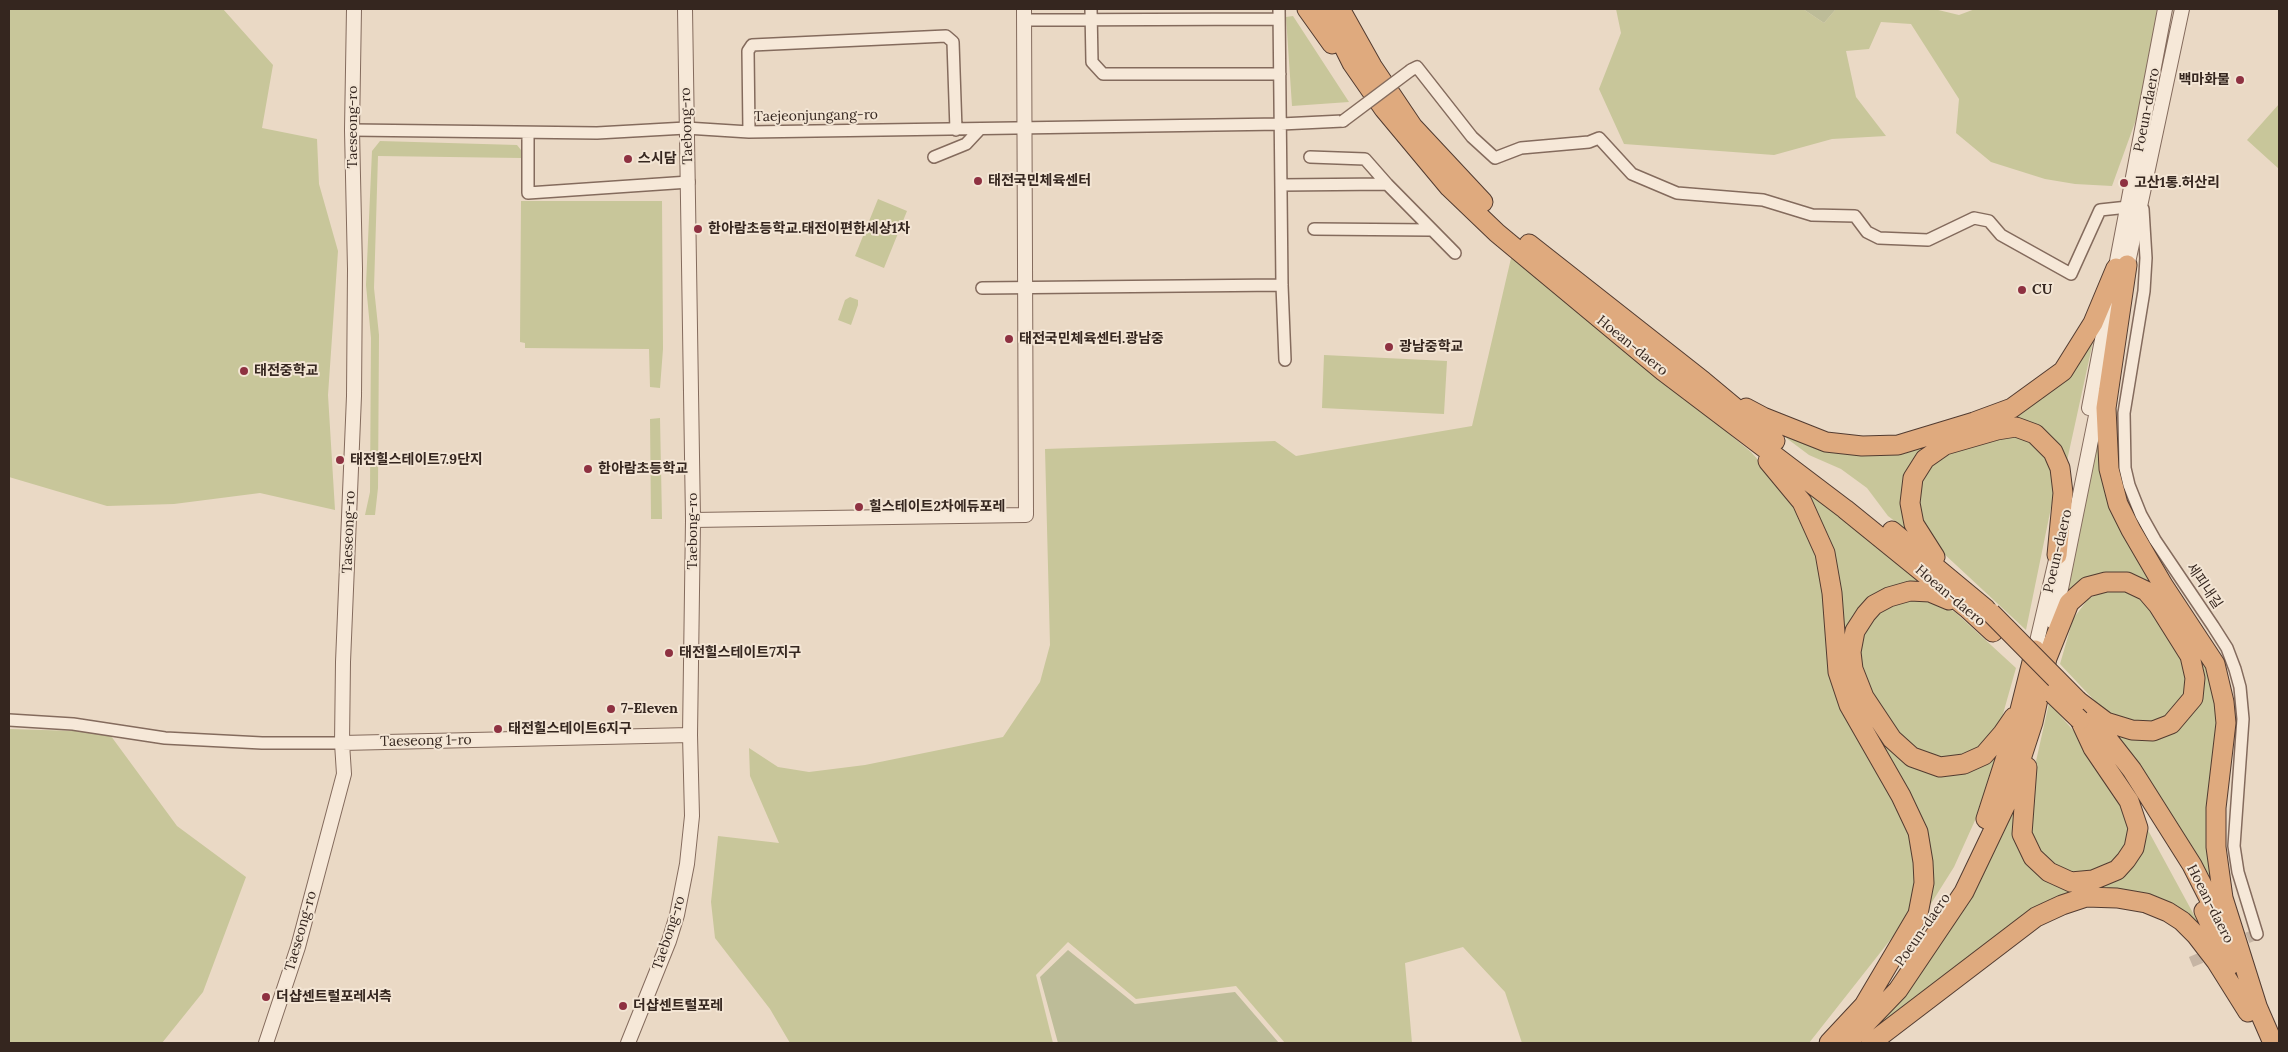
<!DOCTYPE html>
<meta charset="utf-8">
<style>
body{margin:0}
#map{position:relative;width:2288px;height:1052px;overflow:hidden;background:#ead9c5;font-family:Lora,serif}
canvas{display:block}
.frame{position:absolute;inset:0;border:10px solid #35261f;pointer-events:none}
</style>
<div id="map">
<canvas width="2288" height="1052"></canvas>
<div class="frame"></div>
</div>
<script>
const ctx = document.querySelector('canvas').getContext('2d');
ctx.lineJoin = 'round';
function fill(path, color) {
  ctx.fillStyle = color;
  ctx.fill(path, 'evenodd');
}
function shape(rows) {
  const path = new Path2D();
  for (const r of rows) {
    path.moveTo(r[0], r[1]);
    for (let i = 2; i < r.length; i += 2) path.lineTo(r[i], r[i + 1]);
  }
  return path;
}
function stroke(path, color, width, dash) {
  ctx.strokeStyle = color;
  ctx.lineWidth = width;
  ctx.lineCap = dash ? 'butt' : 'round';
  ctx.setLineDash(dash || []);
  ctx.stroke(path);
}
function label(font, color, halo, rows, align = 'center') {
  ctx.font = font + ' Lora,"Noto Sans KR",serif';
  ctx.lineWidth = 4;
  ctx.setLineDash([]);
  ctx.textBaseline = 'middle';
  ctx.strokeStyle = halo;
  ctx.fillStyle = color;
  for (const [text, x, y, turn = 0] of rows) {
    ctx.save();
    ctx.translate(x, y);
    ctx.rotate((+turn || 0) * Math.PI / 180);
    ctx.textAlign = isNaN(turn) ? turn : align;
    if (halo) ctx.strokeText(text, 0, 0);
    ctx.fillText(text, 0, 0);
    ctx.restore();
  }
}
fill(shape([
 [9,9,223,9,273,65,262,128,317,139,319,184,338,251,328,395,335,510,260,493,174,504,107,506,9,477],
 [1616,9,1803,9,1824,23,1836,9,1934,9,1959,15,1975,9,2157,9,2146,92,2112,186,2075,184,2045,179,1991,162,1956,133,1959,99,1911,24,1881,22,1869,49,1846,51,1856,97,1886,136,1832,139,1774,155,1624,144,1599,89,1621,33],
 [1293,16,1349,102,1292,106,1286,17],
 [2279,104,2279,169,2247,140],
 [380,141,517,145,521,150,521,158,378,156,374,288,379,335,378,488,375,515,365,515,370,492,371,338,366,285,372,151],
 [878,199,907,211,884,268,855,256],
 [521,201,662,201,663,349,660,388,650,387,649,349,525,348,525,343,520,342],
 [1512,254,1751,452,1787,492,1806,525,1821,568,1830,670,1842,712,1884,782,1910,832,1917,863,1917,896,1902,925,1809,1043,1522,1043,1505,992,1463,947,1405,963,1412,1043,1285,1043,1236,986,1136,999,1068,942,1036,975,1053,1043,790,1043,770,1009,715,938,711,902,718,836,779,843,750,776,749,748,778,767,809,772,865,765,1003,737,1040,682,1050,645,1045,449,1275,441,1296,456,1472,426],
 [850,297,858,300,858,305,851,325,838,320,845,300],
 [2096,328,2065,470,2010,423,1906,472,1913,535,1888,516,1867,488,1841,469,1809,455,1781,434,1831,447,1996,420],
 [1324,355,1447,361,1444,414,1322,408],
 [660,418,662,519,651,519,650,419],
 [2014,431,2046,449,2055,488,2026,630,1927,538,1918,521,1918,484,1929,464,1947,451],
 [2099,436,2106,476,2205,661,2221,715,2224,914,2109,730,2153,735,2203,675,2145,584,2067,595],
 [1795,482,1932,587,1852,623,1876,730,1956,772,1977,769,2005,746,1981,807,1954,867,1927,910,1932,859,1918,815,1851,687,1842,622,1839,576,1830,539,1811,502],
 [2104,591,2124,591,2141,597,2153,610,2181,655,2187,679,2182,699,2172,712,2153,722,2142,724,2110,717,2060,664,2073,619,2088,599],
 [1930,597,1955,612,2016,668,2001,721,1978,750,1954,760,1935,760,1899,739,1875,700,1860,661,1861,639,1873,619,1885,608,1908,599],
 [2049,703,2080,738,2115,787,2133,839,2115,866,2083,877,2053,868,2027,834,2026,806],
 [9,729,108,732,177,826,246,877,203,992,162,1043,9,1043],
 [2014,797,2020,834,2049,878,2112,880,2143,821,2206,937,2186,918,2071,895,1867,1038,1930,960,1963,907]
]), '#c8c69a');
fill(shape([
 [1803,9,1836,9,1824,23],
 [1068,950,1135,1004,1235,992,1279,1043,1058,1043,1040,977]
]), '#bdbc98');
stroke(shape([
 [2232,944,2257,934],
 [2191,962,2215,952]
]), '#c6b5a4', 11, [11, 5.5]);
const minor = shape([
 [1091,9,1092,62,1103,74,1280,74],
 [1279,9,1282,285,1285,360],
 [1024,20,1278,19],
 [1411,70,1417,67,1472,137,1495,158,1521,148,1589,142,1599,138,1632,174,1677,193,1763,200,1812,215,1855,216,1867,232,1879,238,1928,240,1974,218,1989,221,2001,235,2071,274,2100,210,2128,207],
 [352,130,597,133,686,128,749,132,1281,124,1343,121],
 [749,132,748,51,752,45,946,36,953,42,956,130],
 [528,133,528,193,689,182],
 [934,157,966,144,980,129],
 [1310,157,1365,159,1387,184],
 [1281,185,1387,184,1455,253],
 [2143,209,2146,258,2144,291,2124,413,2125,468,2129,485,2141,515,2155,540,2213,626,2227,648,2235,669,2240,687,2243,719,2234,846,2238,872,2257,934],
 [1314,229,1431,230],
 [982,288,1282,285],
 [9,720,73,724,165,738,262,743,342,743]
]);
const tertiary = shape([
 [2126,272,2182,9],
 [2089,408,2165,9],
 [693,520,1026,515,1024,9],
 [2054,623,2100,396],
 [2035,650,2059,547],
 [342,743,690,735],
 [266,1043,298,947,344,774,342,743,343,662,354,396,355,269,352,130,354,9],
 [628,1043,669,941,677,915,687,864,692,816,690,735,693,520,685,9]
]);
const trunk = shape([
 [1307,9,1332,44],
 [1325,9,1352,63,1384,109,1449,187,1497,233,1663,371,1845,509,1967,608,1993,632],
 [1340,9,1372,66,1413,127,1483,202],
 [1529,244,1703,381,1775,441],
 [2127,265,2106,408,2109,469,2118,504,2131,530,2163,585,2215,664,2224,702,2226,723,2216,808,2216,847,2223,898,2258,1009],
 [1746,408,1763,417,1826,442,1862,446,1898,445,1974,422,2012,408,2063,371,2093,323,2116,268],
 [1768,461,1802,502,1825,553,1832,593,1838,672,1849,705,1901,796,1918,832,1923,862,1924,883,1918,914,1863,1007],
 [1892,531,1986,609],
 [1935,557,1914,524,1910,503,1913,478,1925,459,1945,445,1997,430,2016,427,2035,434,2053,452,2060,468,2063,493,2057,555],
 [1949,600,1930,592,1910,591,1889,597,1874,605,1866,614,1855,631,1851,652,1853,669,1864,697,1892,739,1912,757,1940,767,1964,764,1984,755,2003,733,2014,717],
 [2089,715,2132,770,2192,865,2222,924],
 [2027,767,2022,834,2033,857,2049,872,2071,882,2093,880,2117,870,2126,860,2134,848,2138,828,2129,801,2093,748,2080,720],
 [1986,819,2016,726,2035,650],
 [2204,911,2229,966],
 [2253,997,2273,1043],
 [1829,1043,1870,999],
 [1847,1043,1898,990,1964,892,2007,802,2033,722,2047,658,2069,603,2087,587,2106,582,2127,582,2146,591,2158,605,2190,656,2195,678,2193,698,2171,724,2153,731,2132,730,2106,722,2078,701],
 [1871,1043,2036,917,2062,905,2086,897,2117,898,2146,903,2168,912,2182,921,2196,935,2216,961,2248,1012]
]);
stroke(minor, '#846b5d', 14);
stroke(tertiary, '#846b5d', 16);
stroke(trunk, '#523b30', 21);
stroke(minor, '#f6e8d8', 11);
stroke(tertiary, '#f6e8d8', 14);
stroke(trunk, '#dfaa7e', 19);
const minorBridge = shape([
 [1343,121,1411,70]
]);
const trunkBridge = shape([
 [1991,613,2078,701],
 [2053,694,2080,720]
]);
stroke(minorBridge, '#846b5d', 14, []);
stroke(trunkBridge, '#523b30', 21, []);
stroke(minorBridge, '#f6e8d8', 11);
stroke(trunkBridge, '#dfaa7e', 19);
for (const [x, y, r, color] of [
 [2240,80,5,"#8e3141"],
 [628,159,5,"#8e3141"],
 [978,181,5,"#8e3141"],
 [2124,183,5,"#8e3141"],
 [698,229,5,"#8e3141"],
 [2022,290,5,"#8e3141"],
 [1009,339,5,"#8e3141"],
 [1389,347,5,"#8e3141"],
 [244,371,5,"#8e3141"],
 [340,460,5,"#8e3141"],
 [588,469,5,"#8e3141"],
 [859,507,5,"#8e3141"],
 [669,653,5,"#8e3141"],
 [611,709,5,"#8e3141"],
 [498,729,5,"#8e3141"],
 [266,997,5,"#8e3141"],
 [623,1006,5,"#8e3141"]
]) {
  const dot = new Path2D();
  dot.arc(x, y, r, 0, 2 * Math.PI);
  ctx.fillStyle = color;
  ctx.fill(dot);
  stroke(dot, '#f3e5d4', 2);
}
label('bold 14px', '#35261f', '#f3e5d4', [
 ["백마화물",2230,80,"right"],
 ["스시담",638,159],
 ["태전국민체육센터",988,181],
 ["고산1통.허산리",2134,183],
 ["한아람초등학교.태전이편한세상1차",708,229],
 ["CU",2032,290],
 ["태전국민체육센터.광남중",1019,339],
 ["광남중학교",1399,347],
 ["태전중학교",254,371],
 ["태전힐스테이트7.9단지",350,460],
 ["한아람초등학교",598,469],
 ["힐스테이트2차에듀포레",869,507],
 ["태전힐스테이트7지구",679,653],
 ["7-Eleven",621,709],
 ["태전힐스테이트6지구",508,729],
 ["더샵센트럴포레서측",276,997],
 ["더샵센트럴포레",633,1006]
], 'left');
label('14px', '#35261f', '#f3e5d4', [
 ["Poeun-daero",2147,110,-79],
 ["Taejeonjungang-ro",816,116,-1],
 ["Taebong-ro",687,126,-92],
 ["Taeseong-ro",353,127,-90],
 ["Hoean-daero",1632,346,39],
 ["Taebong-ro",693,531,-90],
 ["Taeseong-ro",349,532,-88],
 ["Poeun-daero",2058,551,-77],
 ["세피내길",2204,586,56],
 ["Hoean-daero",1950,596,40],
 ["Taeseong 1-ro",426,741,-1],
 ["Hoean-daero",2210,904,63],
 ["Poeun-daero",1923,930,-55],
 ["Taeseong-ro",301,931,-74],
 ["Taebong-ro",669,933,-72]
]);
</script>
